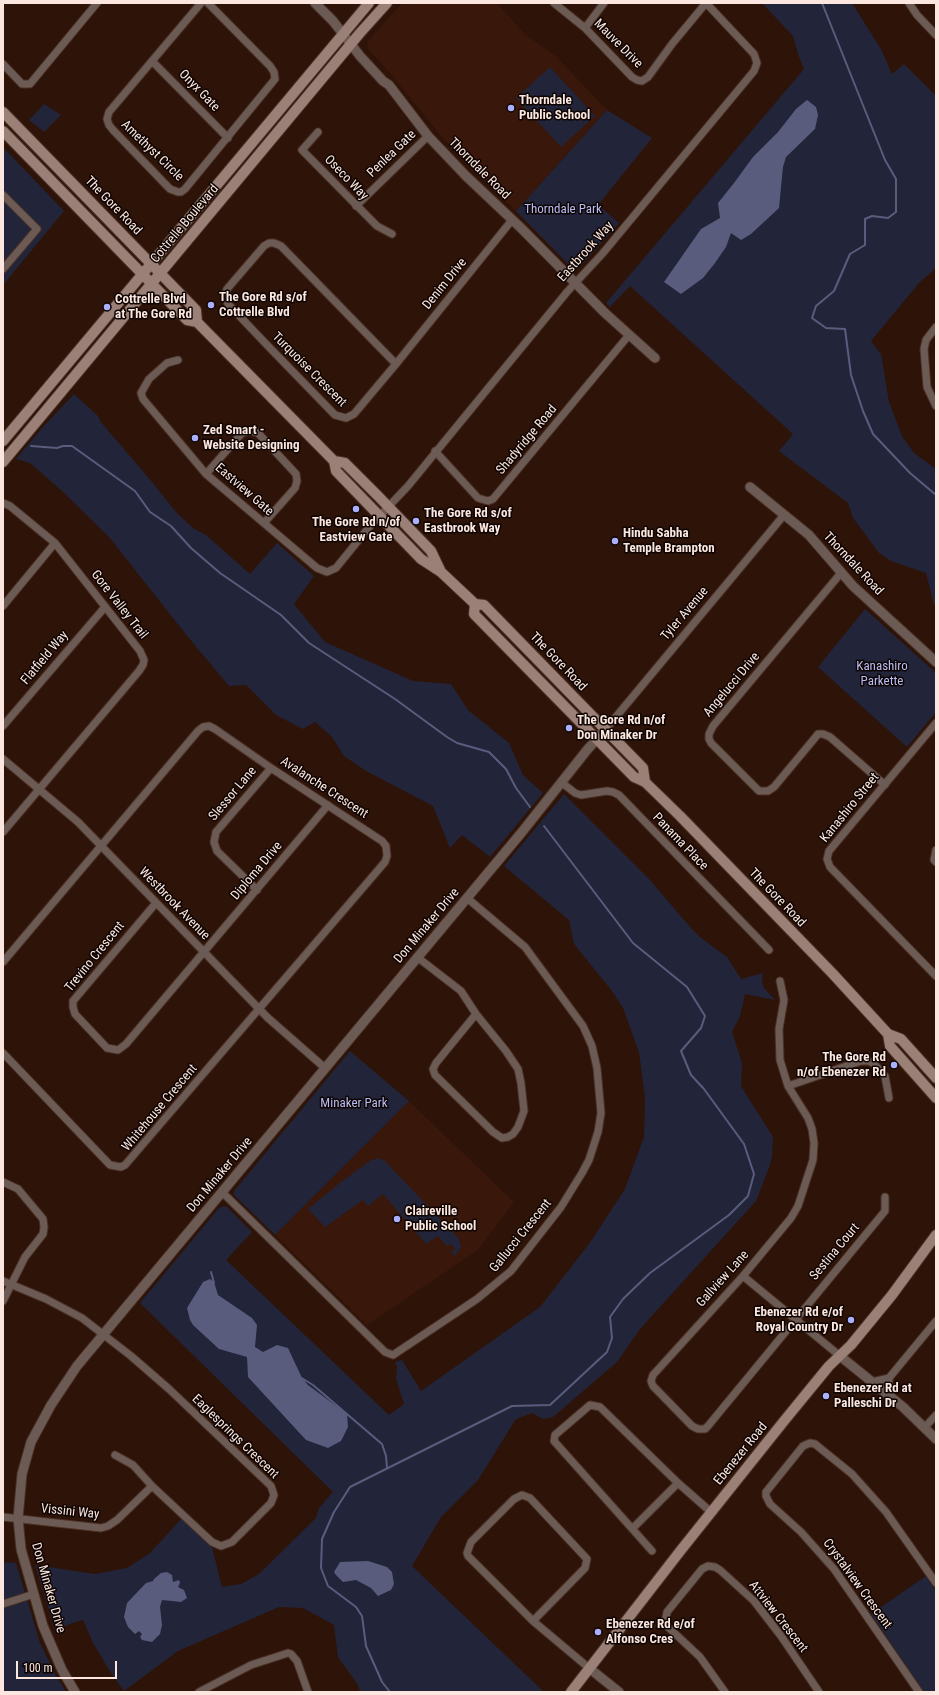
<!DOCTYPE html>
<style>
body{margin:0}
#map{position:relative;width:939px;height:1695px;overflow:hidden;background:#2e1308;font-family:"Roboto Condensed",sans-serif}
canvas{display:block}
.frame{position:absolute;inset:0;border:4px solid #fbe7e0;pointer-events:none}
.scale{position:absolute;left:16px;top:1661px;width:101px;height:18px;box-sizing:border-box;border:2px solid #fbe7e0;border-top:0;padding-left:5px;font-size:12px;line-height:14px;white-space:nowrap;color:#fbe7e0;-webkit-text-stroke:3px #0e0402;paint-order:stroke}
</style>
<div id="map">
<canvas width="939" height="1695"></canvas>
<div class="frame"></div>
<div class="scale">100 m</div>
</div>
<script>
const ctx = document.querySelector('canvas').getContext('2d');
ctx.lineJoin = 'round';
function fill(path, color) {
  ctx.fillStyle = color;
  ctx.fill(path, 'evenodd');
}
function shape(rows) {
  const path = new Path2D();
  for (const r of rows) {
    path.moveTo(r[0], r[1]);
    for (let i = 2; i < r.length; i += 2) path.lineTo(r[i], r[i + 1]);
  }
  return path;
}
function stroke(path, color, width, dash) {
  ctx.strokeStyle = color;
  ctx.lineWidth = width;
  ctx.lineCap = dash ? 'butt' : 'round';
  ctx.setLineDash(dash || []);
  ctx.stroke(path);
}
function label(font, color, halo, rows, align = 'center') {
  ctx.font = font + ' "Roboto Condensed",sans-serif';
  ctx.lineWidth = 3;
  ctx.setLineDash([]);
  ctx.textBaseline = 'middle';
  ctx.strokeStyle = halo;
  ctx.fillStyle = color;
  for (const [text, x, y, turn = 0] of rows) {
    ctx.save();
    ctx.translate(x, y);
    ctx.rotate((+turn || 0) * Math.PI / 180);
    ctx.textAlign = isNaN(turn) ? turn : align;
    if (halo) ctx.strokeText(text, 0, 0);
    ctx.fillText(text, 0, 0);
    ctx.restore();
  }
}
fill(shape([
 [402,3,497,3,525,34,557,57,607,110,516,211,471,168,441,136,389,72,368,49,367,42],
 [409,1101,514,1202,478,1250,367,1325,275,1235]
]), '#39170a');
fill(shape([
 [762,3,852,3,881,49,892,74,904,64,936,96,936,268,919,283,871,341,881,354,889,402,902,436,914,453,936,469,936,606,934,605,926,573,891,561,879,553,853,518,848,503,779,451,793,434,630,286,610,307,606,303,804,69,799,57,793,36],
 [550,67,595,116,561,147,516,98],
 [44,104,61,115,44,132,29,120],
 [607,110,652,138,598,205,619,223,578,269,573,269,516,211],
 [3,147,64,211,3,285],
 [74,394,98,416,100,421,152,482,176,512,193,528,206,535,250,574,277,543,314,576,294,604,325,642,413,681,451,684,468,710,509,743,523,775,543,793,490,857,462,835,450,848,433,806,366,771,344,756,332,737,315,722,303,729,276,715,246,685,229,686,188,637,109,537,62,491,30,463,16,459,42,428],
 [865,609,936,673,936,712,907,747,818,667],
 [564,794,649,879,691,928,700,937,727,957,741,979,763,973,762,982,764,988,775,1000,745,994,740,1016,732,1032,742,1063,741,1086,773,1137,772,1156,769,1168,756,1201,640,1329,617,1362,553,1417,543,1419,532,1413,516,1419,478,1480,441,1517,412,1566,544,1692,360,1692,358,1685,338,1657,334,1625,303,1608,279,1607,178,1651,124,1691,111,1673,93,1643,83,1620,55,1629,35,1565,95,1574,127,1568,150,1553,182,1518,212,1547,222,1587,241,1584,259,1574,316,1518,319,1508,333,1492,140,1303,219,1208,224,1206,227,1207,252,1232,226,1260,389,1415,404,1404,396,1379,397,1366,395,1362,402,1360,421,1391,540,1307,589,1244,625,1189,644,1137,645,1097,639,1052,623,1008,612,991,574,944,569,920,504,866],
 [350,1051,409,1101,275,1235,234,1195,234,1191],
 [378,1158,385,1161,459,1239,461,1247,455,1256,451,1252,455,1249,451,1244,447,1246,438,1236,426,1244,383,1194,368,1206,363,1200,325,1227,308,1209,341,1182,371,1160],
 [3,1562,16,1563,40,1643,55,1674,66,1692,3,1692],
 [926,1576,936,1591,936,1692,924,1692,871,1614]
]), '#222439');
fill(shape([
 [807,100,816,107,818,115,815,129,786,157,783,167,779,208,751,234,741,240,731,233,726,247,715,263,703,278,681,294,664,282,701,229,720,218,718,203,734,183,753,157,778,132,796,109],
 [210,1279,214,1282,218,1295,252,1318,257,1325,255,1347,263,1352,277,1345,288,1348,302,1378,308,1385,347,1414,348,1427,341,1441,328,1448,306,1440,248,1377,247,1357,219,1349,193,1325,190,1320,187,1308,203,1282],
 [368,1561,387,1567,392,1572,394,1584,391,1590,378,1596,371,1588,356,1580,343,1582,336,1575,334,1572,340,1562],
 [167,1572,172,1575,173,1582,179,1580,180,1583,178,1587,184,1590,187,1598,181,1602,162,1600,160,1607,162,1625,160,1634,152,1642,142,1640,140,1637,142,1634,139,1631,135,1634,128,1627,124,1617,127,1603,146,1583,153,1581,154,1579,161,1573]
]), '#595c7c');
stroke(shape([
 [822,3,885,160,896,179,896,212,888,218,872,216,865,219,865,245,850,254,834,291,816,306,812,318,826,328,845,329,851,375,863,411,873,434,910,473,936,495],
 [31,446,57,448,63,446,72,446,135,491,150,512,171,526,191,548,220,573,281,615,309,643,395,699,447,737,457,743,489,752,506,769,516,788,530,807],
 [211,1272,214,1283],
 [300,1377,313,1385,382,1444,386,1456,387,1468],
 [390,1692,382,1682,366,1646,362,1616,356,1607,328,1586,321,1568,322,1539,334,1512,350,1487,512,1406,550,1405,607,1352,612,1338,610,1317,623,1299,650,1273,729,1215,748,1196,754,1174,744,1144,704,1089,691,1075,681,1051,701,1028,705,1016,687,987,633,943,544,826]
]), '#595c7c', 2);
const minor = shape([
 [201,3,109,112,107,119,109,125,113,130,170,189,178,192,181,192,185,189,275,79,274,72,270,66,208,3],
 [554,3,585,28,632,77,637,80,642,81,648,77,672,44,706,3],
 [909,3,917,15,936,35],
 [585,28,604,3],
 [152,61,228,138],
 [3,64,22,84,30,84,97,3],
 [318,132,302,150,377,226,392,234],
 [3,195,37,229,3,269],
 [356,206,428,136],
 [936,327,926,340,924,349,927,387,936,406],
 [178,360,167,363,149,379,141,393,143,399,206,474,317,568,327,572,336,568,370,526,408,486,567,292,603,253,754,71,757,63,754,54,706,3],
 [396,364,281,246,274,243,269,243,264,246,227,289,225,294,228,304,268,346,335,415,346,418,354,414,396,364,512,220],
 [435,451,478,498,488,501,493,499,629,335],
 [206,474,242,433,250,431,258,433,296,474,297,481,295,488,264,523],
 [3,503,10,506,55,543,140,651,144,660,143,665,139,671,3,832],
 [841,573,713,726,709,734,709,739,711,743,759,791,768,791,774,787,814,739,818,734,823,734,830,737,885,785],
 [3,606,55,543],
 [936,723,829,851,827,859,830,867,936,976],
 [3,726,105,607],
 [605,730,784,515],
 [3,759,78,822,268,1018,325,1068],
 [561,782,575,793,581,795,607,791,613,792,619,795,769,950],
 [936,850,934,860,936,862],
 [257,890,217,851,214,842,216,832,271,768],
 [156,903,73,1001,73,1007,75,1014,107,1048,118,1050,126,1044,328,805],
 [417,957,461,991,476,1014,506,1051,518,1069,521,1083,524,1111,518,1127,513,1134,508,1137,502,1138,493,1132,435,1075,433,1069,436,1063,476,1014],
 [3,962,198,731,203,727,209,726,215,729,271,768,382,841,386,846,387,856,385,862,125,1165,121,1167,110,1165,3,1053],
 [780,981,784,1000,779,1029,780,1060,788,1086,808,1118,812,1129,814,1143,813,1160,798,1206,791,1218,743,1276,653,1375,651,1381,653,1386,692,1426,698,1429,705,1429,708,1426,885,1211,885,1197],
 [788,1086,861,1061,869,1061,874,1064,885,1076,889,1098],
 [3,1182,18,1189,43,1219,44,1227,43,1234,25,1257,3,1301],
 [222,1192,385,1352,393,1355,477,1299,511,1271,561,1207,582,1173,589,1160,598,1132,601,1113,597,1068,592,1046,583,1026,525,947,467,898],
 [743,1276,840,1356],
 [3,1281,46,1299,82,1318,131,1356,169,1389,271,1486,274,1495,271,1503,232,1542,221,1546,212,1542,152,1486,133,1465,115,1455],
 [872,1382,889,1378],
 [888,1395,889,1378,936,1321],
 [925,1427,936,1415],
 [3,1517,101,1528,108,1526,117,1520,152,1486],
 [633,1528,678,1483],
 [652,1551,554,1441,555,1435,590,1405,600,1407,678,1483,711,1512],
 [3,1604,34,1594],
 [533,1621,585,1568,587,1559,530,1498,522,1495,514,1499,471,1542,467,1553,468,1556,533,1621,589,1668],
 [199,1692,251,1665,288,1653,291,1654,297,1661,308,1692],
 [725,1692,700,1657,669,1628,665,1623,667,1612,702,1569,708,1566,715,1567,720,1570,754,1601,781,1636,819,1692],
 [919,1692,834,1569,801,1532,770,1504,766,1496,766,1492,803,1446,810,1443,815,1444,852,1474,886,1512,936,1583]
]);
const tertiary = shape([
 [315,3,333,21,360,56,383,81,389,85,428,136,466,176,521,228,605,313,655,358],
 [750,487,809,535,853,586,936,662],
 [840,1356,903,1407,936,1439],
 [589,1668,619,1692],
 [75,1692,62,1670,43,1626,21,1549,18,1518,22,1474,31,1442,51,1405,77,1366,522,832,587,750,605,730]
]);
const secondary = shape([
 [3,112,196,310,197,322],
 [3,131,187,320,197,322,334,461,345,463,379,497,431,551,441,572],
 [3,441,369,3],
 [334,461,336,471,421,559,441,572,475,604,484,605,643,768,645,782],
 [3,462,360,33,387,3],
 [475,604,474,614,634,777,645,782,680,816,833,974,888,1034,901,1039,936,1078],
 [888,1034,890,1046,936,1098],
 [571,1692,681,1550,784,1421,829,1366,851,1345,892,1295,936,1235]
]);
stroke(minor, '#4b3126', 9);
stroke(tertiary, '#4b3126', 11);
stroke(secondary, '#4b3126', 12);
stroke(minor, '#6c5b55', 7);
stroke(tertiary, '#6c5b55', 9);
stroke(secondary, '#9a8076', 10);
for (const [x, y, r, color] of [
 [511,108,4,"#aab0fb"],
 [211,305,4,"#aab0fb"],
 [107,307,4,"#aab0fb"],
 [195,438,4,"#aab0fb"],
 [356,509,4,"#aab0fb"],
 [416,521,4,"#aab0fb"],
 [615,541,4,"#aab0fb"],
 [569,728,4,"#aab0fb"],
 [894,1065,4,"#aab0fb"],
 [397,1219,4,"#aab0fb"],
 [851,1320,4,"#aab0fb"],
 [826,1396,4,"#aab0fb"],
 [598,1632,4,"#aab0fb"]
]) {
  const dot = new Path2D();
  dot.arc(x, y, r, 0, 2 * Math.PI);
  ctx.fillStyle = color;
  ctx.fill(dot);
  stroke(dot, '#0e0402', 1.5);
}
label('13px', '#fbe7e0', '#0e0402', [
 ["Mauve Drive",618,44,45],
 ["Onyx Gate",199,91,46],
 ["Amethyst Circle",152,151,44],
 ["Penlea Gate",392,154,-44],
 ["Thorndale Road",479,169,45],
 ["Oseco Way",346,178,46],
 ["The Gore Road",113,206,46],
 ["Cottrelle Boulevard",185,224,-50],
 ["Eastbrook Way",586,252,-48],
 ["Denim Drive",445,284,-51],
 ["Turquoise Crescent",309,370,45],
 ["Shadyridge Road",527,440,-50],
 ["Eastview Gate",244,490,41],
 ["Thorndale Road",853,564,47],
 ["Gore Valley Trail",119,605,52],
 ["Tyler Avenue",685,614,-50],
 ["Flatfield Way",45,658,-50],
 ["The Gore Road",558,662,46],
 ["Angelucci Drive",732,685,-50],
 ["Avalanche Crescent",324,788,33],
 ["Slessor Lane",233,794,-50],
 ["Kanashiro Street",850,808,-51],
 ["Panama Place",680,842,46],
 ["Diploma Drive",257,871,-50],
 ["The Gore Road",777,898,46],
 ["Westbrook Avenue",174,904,46],
 ["Don Minaker Drive",427,926,-50],
 ["Trevino Crescent",95,957,-51],
 ["Whitehouse Crescent",160,1108,-50],
 ["Don Minaker Drive",220,1175,-50],
 ["Gallucci Crescent",521,1236,-51],
 ["Sestina Court",835,1252,-50],
 ["Gallview Lane",723,1279,-48],
 ["Eaglesprings Crescent",235,1437,44],
 ["Ebenezer Road",741,1454,-51],
 ["Vissini Way",70,1512,6],
 ["Crystalview Crescent",857,1584,54],
 ["Don Minaker Drive",48,1588,74],
 ["Attview Crescent",778,1617,52]
]);
label('bold 13px', '#fbe7e0', '#0e0402', [
 ["Thorndale",519,101],
 ["Public School",519,116],
 ["The Gore Rd s/of",219,298],
 ["Cottrelle Blvd",219,313],
 ["Cottrelle Blvd",115,300],
 ["at The Gore Rd",115,315],
 ["Zed Smart -",203,431],
 ["Website Designing",203,446],
 ["The Gore Rd s/of",424,514],
 ["Eastbrook Way",424,529],
 ["The Gore Rd n/of",356,523,"center"],
 ["Eastview Gate",356,538,"center"],
 ["Hindu Sabha",623,534],
 ["Temple Brampton",623,549],
 ["The Gore Rd n/of",577,721],
 ["Don Minaker Dr",577,736],
 ["The Gore Rd",886,1058,"right"],
 ["n/of Ebenezer Rd",886,1073,"right"],
 ["Claireville",405,1212],
 ["Public School",405,1227],
 ["Ebenezer Rd e/of",843,1313,"right"],
 ["Royal Country Dr",843,1328,"right"],
 ["Ebenezer Rd at",834,1389],
 ["Palleschi Dr",834,1404],
 ["Ebenezer Rd e/of",606,1625],
 ["Alfonso Cres",606,1640]
], 'left');
label('13px', '#b8bdf7', '#0e0402', [
 ["Thorndale Park",563,210],
 ["Kanashiro",882,667],
 ["Parkette",882,682],
 ["Minaker Park",354,1104]
]);
</script>
